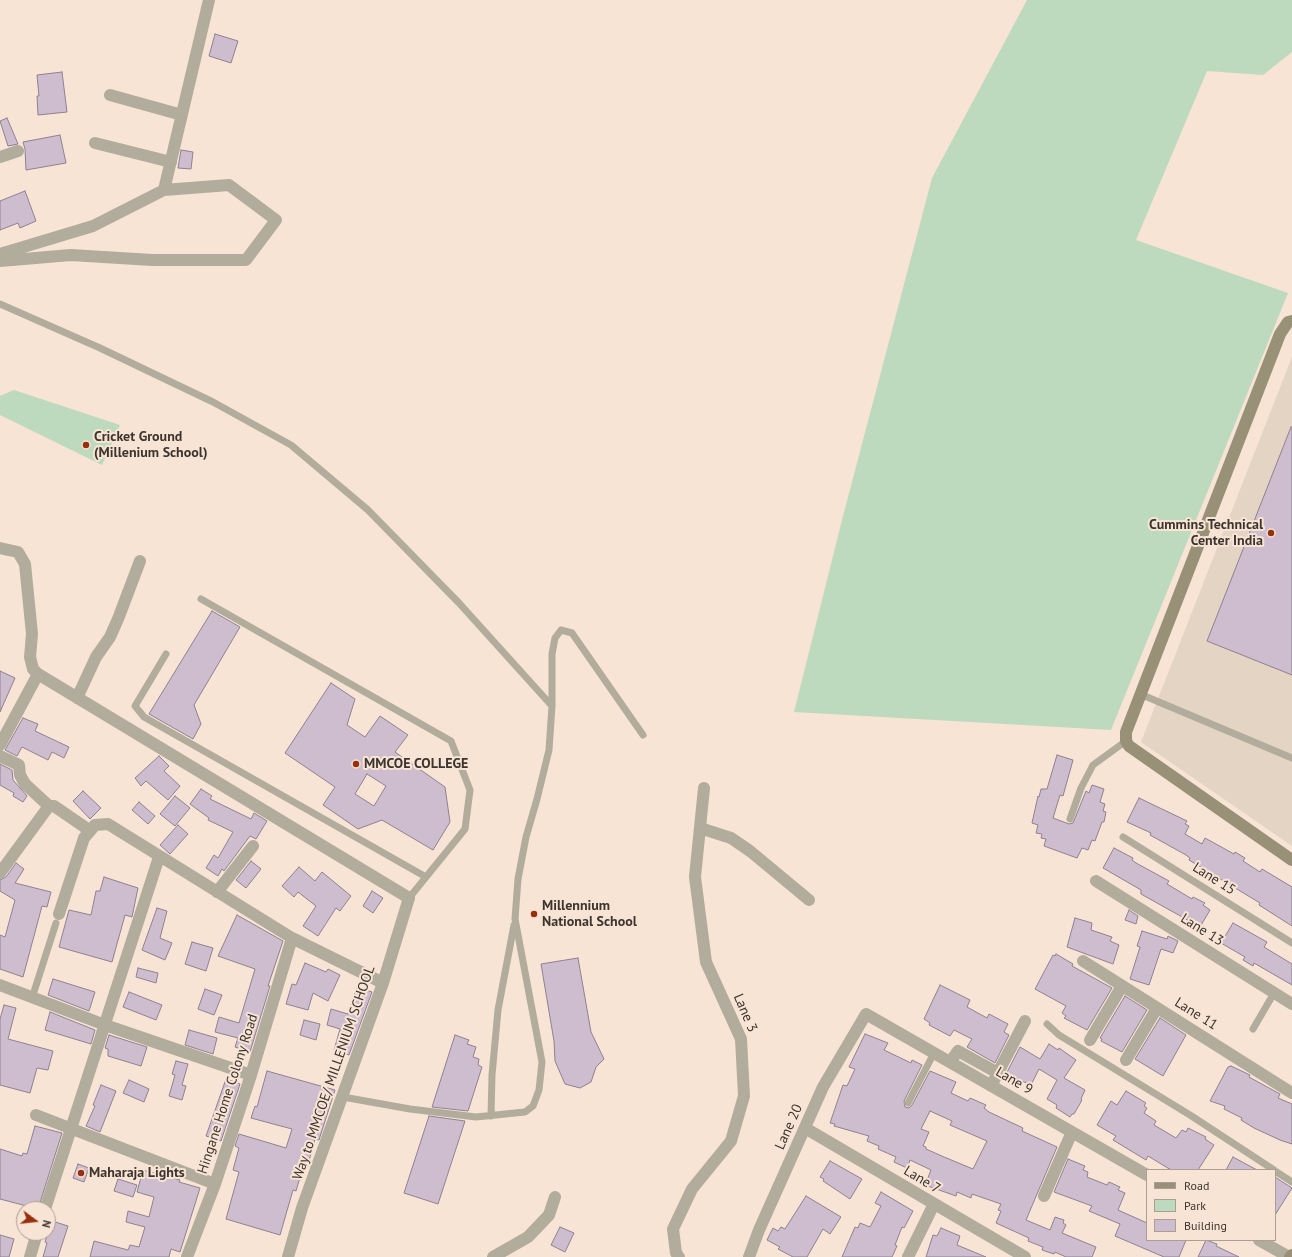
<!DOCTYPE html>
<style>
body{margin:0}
#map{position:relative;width:1292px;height:1257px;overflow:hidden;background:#f7e4d4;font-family:"PT Sans",sans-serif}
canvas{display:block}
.legend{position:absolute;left:1146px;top:1169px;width:130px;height:72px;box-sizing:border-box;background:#f7e4d4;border:1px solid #ac9e92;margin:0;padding:5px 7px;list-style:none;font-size:12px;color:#3c342e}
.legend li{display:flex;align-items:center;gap:8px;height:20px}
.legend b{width:20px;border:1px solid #ac9e92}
.north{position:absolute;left:16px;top:1201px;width:40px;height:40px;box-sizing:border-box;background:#f7e4d4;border:1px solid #ac9e92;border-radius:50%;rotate:105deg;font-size:11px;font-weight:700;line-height:16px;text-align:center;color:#3c342e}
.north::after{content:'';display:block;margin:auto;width:14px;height:18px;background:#97300d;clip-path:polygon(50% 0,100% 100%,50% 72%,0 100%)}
</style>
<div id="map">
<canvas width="1292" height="1257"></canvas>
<ul class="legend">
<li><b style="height:5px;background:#989077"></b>Road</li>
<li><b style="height:11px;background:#bddabe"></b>Park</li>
<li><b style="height:11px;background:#cebdcf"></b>Building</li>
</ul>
<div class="north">N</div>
</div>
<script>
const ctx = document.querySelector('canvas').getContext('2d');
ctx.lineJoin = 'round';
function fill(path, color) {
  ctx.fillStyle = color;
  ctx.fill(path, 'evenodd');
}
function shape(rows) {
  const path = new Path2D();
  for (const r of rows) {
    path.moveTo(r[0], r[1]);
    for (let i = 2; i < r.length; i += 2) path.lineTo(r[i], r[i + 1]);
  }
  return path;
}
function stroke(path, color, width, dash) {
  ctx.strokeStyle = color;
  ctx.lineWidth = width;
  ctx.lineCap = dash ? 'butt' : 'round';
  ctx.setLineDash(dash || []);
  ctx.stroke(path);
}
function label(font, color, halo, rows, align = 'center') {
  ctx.font = font + ' "PT Sans",sans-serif';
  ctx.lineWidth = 4;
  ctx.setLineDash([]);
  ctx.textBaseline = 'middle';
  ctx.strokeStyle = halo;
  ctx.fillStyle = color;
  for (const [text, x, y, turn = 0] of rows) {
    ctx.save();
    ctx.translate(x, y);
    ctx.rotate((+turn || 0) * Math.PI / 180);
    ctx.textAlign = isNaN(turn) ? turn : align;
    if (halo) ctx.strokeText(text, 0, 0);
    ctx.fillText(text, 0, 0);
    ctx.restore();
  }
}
fill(shape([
 [1292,357,1292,846,1141,742]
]), '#e4d4c3');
fill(shape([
 [1027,0,1292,0,1292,52,1263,75,1207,71,1136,240,1288,293,1111,730,794,712,842,520,932,178],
 [14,390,120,425,102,465,0,415,0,396]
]), '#bddabe');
const building = shape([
 [215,34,238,41,231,63,209,56,215,34],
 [62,72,67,112,38,115,37,96,39,96,37,75,62,72],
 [7,118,18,144,8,146,0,121,7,118],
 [60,135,66,163,26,170,25,149,23,142,60,135],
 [181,150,193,152,191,169,178,168,181,150],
 [25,191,36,221,20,228,18,223,0,230,0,201,25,191],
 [1291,427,1292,427,1292,675,1207,641,1291,427],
 [212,611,240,627,194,705,201,724,193,739,149,714,212,611],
 [0,671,15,678,0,712,0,671],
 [331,683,355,699,347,725,365,737,380,716,408,735,395,752,445,787,450,822,433,850,382,820,358,829,323,805,335,787,285,753,331,683],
 [367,774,386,786,374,806,355,794,367,774],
 [23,718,38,724,35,731,69,747,64,758,52,752,48,760,22,747,17,756,5,750,23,718],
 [1057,755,1073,760,1063,796,1060,795,1053,818,1069,824,1073,823,1086,791,1089,793,1092,785,1104,789,1100,802,1105,804,1103,811,1106,812,1104,822,1102,822,1095,841,1092,840,1088,850,1082,848,1077,858,1044,846,1046,839,1041,838,1042,834,1036,833,1038,825,1032,823,1038,796,1039,797,1041,789,1047,789,1057,755],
 [159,756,169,766,164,771,180,786,168,800,146,781,141,786,135,778,159,756],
 [0,764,12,770,13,780,27,796,23,802,13,796,14,793,0,785,0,764],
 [201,789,212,796,210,799,251,819,254,813,267,821,256,839,250,836,224,871,222,869,218,876,206,868,214,855,218,858,233,832,208,820,209,818,190,804,201,789],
 [83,791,101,808,90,819,73,801,83,791],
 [175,796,190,808,175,826,160,814,175,796],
 [1139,798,1187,821,1185,824,1189,826,1185,834,1202,844,1205,838,1234,854,1235,852,1245,858,1243,861,1260,872,1262,869,1292,887,1292,926,1259,905,1260,903,1189,860,1190,858,1186,855,1150,835,1151,833,1127,822,1139,798],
 [139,802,155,816,148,824,132,810,139,802],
 [178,825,188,834,170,854,160,845,178,825],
 [1114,848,1133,858,1132,860,1136,863,1169,881,1167,884,1192,899,1193,897,1205,903,1203,905,1210,910,1200,927,1141,894,1141,890,1103,868,1114,848],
 [251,861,261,869,246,888,236,880,251,861],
 [16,863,24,869,15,883,51,892,47,907,42,906,23,977,0,969,0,935,5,937,15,900,0,891,0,880,6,877,16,863],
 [299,867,315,881,322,872,351,896,340,911,336,908,318,936,303,926,316,906,298,892,294,897,282,886,299,867],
 [104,877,138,888,132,917,125,915,112,962,59,947,69,910,91,915,96,891,100,891,104,877],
 [372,891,383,898,373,913,363,906,372,891],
 [157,908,167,911,160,938,172,943,165,960,142,950,157,908],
 [1129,910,1138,916,1136,924,1125,920,1129,910],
 [237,915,283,941,268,986,270,986,250,1052,235,1047,238,1038,215,1032,219,1017,239,1023,255,969,218,956,237,915],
 [1075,918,1092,923,1091,930,1112,937,1110,941,1119,945,1113,964,1067,947,1075,918],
 [1233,923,1267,942,1264,947,1292,964,1292,985,1254,963,1253,966,1243,960,1245,957,1221,943,1233,923],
 [1142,931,1167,939,1168,936,1178,941,1173,953,1161,949,1149,985,1130,979,1140,947,1137,946,1142,931],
 [192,942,213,948,206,971,185,964,192,942],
 [1056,954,1073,964,1072,966,1112,988,1087,1030,1064,1018,1066,1016,1062,1013,1066,1006,1035,989,1053,955,1055,956,1056,954],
 [578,958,591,1032,604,1059,596,1067,591,1082,580,1088,565,1084,555,1061,554,1041,541,964,578,958],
 [305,963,326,972,328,969,340,975,328,1001,313,993,308,1010,286,1004,292,984,296,985,305,963],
 [138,968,158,973,156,983,136,977,138,968],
 [53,979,95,992,89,1011,48,995,53,979],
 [940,985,970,1000,967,1007,987,1018,989,1014,1008,1024,1004,1032,1009,1035,995,1063,967,1047,972,1039,954,1030,950,1036,929,1025,930,1023,924,1019,940,985],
 [357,987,372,992,349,1055,334,1050,340,1029,327,1025,331,1009,348,1014,357,987],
 [205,989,222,995,214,1015,198,1009,205,989],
 [129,992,162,1005,156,1020,123,1007,129,992],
 [1125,996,1147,1010,1122,1052,1101,1041,1102,1039,1100,1038,1125,996],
 [4,1005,16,1008,8,1039,53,1051,48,1070,37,1068,30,1093,0,1085,0,1019,4,1005],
 [50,1012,95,1030,91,1044,45,1030,50,1012],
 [1160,1018,1186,1035,1163,1076,1135,1059,1160,1018],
 [304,1020,320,1024,316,1040,300,1035,304,1020],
 [189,1030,217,1038,213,1054,185,1045,189,1030],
 [865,1034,888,1043,884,1050,911,1063,912,1060,922,1065,904,1101,905,1107,909,1108,912,1105,930,1071,956,1082,951,1093,968,1101,970,1098,986,1105,984,1108,989,1112,1023,1128,1022,1131,1057,1147,1026,1220,1050,1230,1055,1217,1064,1220,1063,1223,1066,1225,1062,1233,1096,1247,1092,1257,1066,1257,1055,1252,1054,1254,1042,1250,1043,1247,1028,1241,1029,1238,996,1223,1001,1211,998,1210,1001,1204,972,1194,971,1198,957,1192,956,1196,925,1185,931,1170,910,1160,907,1168,894,1162,896,1157,878,1149,879,1146,867,1141,869,1136,834,1126,835,1124,830,1123,843,1085,847,1086,855,1069,849,1067,865,1034],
 [930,1111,952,1121,950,1125,987,1141,973,1169,944,1157,926,1149,926,1147,923,1146,929,1132,921,1129,930,1111],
 [109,1035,147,1047,141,1066,108,1056,108,1049,105,1048,109,1035],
 [455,1035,469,1040,467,1044,476,1047,473,1057,479,1059,478,1065,482,1067,468,1111,432,1107,455,1035],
 [1049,1044,1058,1050,1059,1048,1076,1060,1064,1078,1085,1090,1081,1099,1082,1100,1074,1114,1072,1114,1070,1117,1056,1108,1057,1105,1047,1099,1057,1080,1039,1069,1031,1085,1006,1074,1020,1047,1040,1059,1049,1044],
 [176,1061,188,1064,182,1085,186,1086,182,1100,169,1096,175,1075,172,1074,176,1061],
 [1231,1066,1250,1075,1249,1077,1280,1094,1278,1098,1292,1104,1292,1144,1280,1140,1254,1128,1241,1120,1242,1118,1224,1109,1225,1106,1210,1101,1228,1067,1231,1066],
 [267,1071,335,1090,319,1140,315,1139,307,1168,303,1167,296,1191,293,1190,280,1235,226,1219,239,1172,233,1170,239,1148,235,1146,239,1134,286,1148,292,1129,251,1118,255,1106,257,1107,267,1071],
 [226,1079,240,1084,221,1141,206,1136,226,1079],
 [129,1080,149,1089,144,1102,123,1093,129,1080],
 [101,1085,116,1091,100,1132,86,1126,95,1106,93,1105,101,1085],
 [1126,1091,1146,1103,1144,1106,1147,1108,1144,1113,1156,1121,1154,1125,1176,1138,1182,1130,1186,1132,1188,1128,1206,1137,1205,1139,1214,1145,1198,1170,1171,1170,1148,1156,1146,1160,1113,1140,1116,1136,1097,1125,1111,1101,1117,1105,1126,1091],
 [429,1116,465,1121,438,1204,404,1193,429,1116],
 [35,1126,62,1133,38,1209,0,1199,0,1149,22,1156,23,1153,27,1154,35,1126],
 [1233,1157,1257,1170,1226,1170,1233,1157],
 [1068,1159,1085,1166,1083,1170,1088,1172,1087,1177,1107,1185,1109,1182,1120,1187,1118,1190,1125,1193,1118,1210,1147,1223,1147,1240,1186,1240,1179,1257,1164,1257,1115,1236,1120,1224,1089,1211,1092,1206,1054,1192,1068,1159],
 [830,1161,862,1179,850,1199,823,1181,824,1179,820,1177,830,1161],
 [78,1164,89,1168,84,1182,73,1178,78,1164],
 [143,1170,180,1180,179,1182,200,1188,180,1252,171,1249,169,1257,90,1257,94,1241,128,1250,130,1245,139,1247,145,1227,126,1222,128,1211,149,1217,154,1197,137,1192,143,1170],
 [1275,1177,1292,1188,1275,1215,1275,1177],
 [118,1179,137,1185,133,1197,114,1191,118,1179],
 [881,1192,913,1211,904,1228,902,1227,895,1245,897,1246,892,1257,842,1257,855,1227,858,1228,860,1223,870,1227,881,1206,875,1203,881,1192],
 [806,1196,841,1217,830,1234,823,1229,807,1257,793,1257,778,1249,780,1247,767,1240,773,1228,778,1231,781,1227,785,1229,806,1196],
 [52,1221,68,1226,58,1257,43,1257,47,1243,45,1242,52,1221],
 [560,1227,574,1233,565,1252,551,1245,560,1227],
 [941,1228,960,1236,957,1245,986,1257,926,1257,933,1235,937,1236,941,1228],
 [0,1235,14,1239,9,1257,0,1257,0,1235],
 [1206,1240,1217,1244,1216,1246,1239,1257,1198,1257,1206,1240]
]);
fill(building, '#cebdcf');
stroke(building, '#8f8091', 1);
stroke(shape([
 [0,304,100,348,213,402,291,445,368,510,459,603,552,706,552,654,555,638,561,630,572,633,643,735],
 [201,599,451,741,470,790,465,829,409,898],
 [166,654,135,706,144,717,426,877],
 [1140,694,1292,758],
 [1070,819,1081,788,1093,765,1126,741],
 [1123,837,1292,943],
 [32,998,56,923],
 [1047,1024,1059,1035,1190,1115,1274,1170],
 [1253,1029,1274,993],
 [343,1097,410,1109,476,1117,525,1112,533,1106,539,1090,542,1062,515,919,518,879,526,837,537,799,549,750,552,706],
 [908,1103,934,1053],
 [491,1116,492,1075,498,1010,514,925],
 [1275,1171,1292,1182]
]), '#b2ac9c', 7);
stroke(shape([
 [110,95,182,115],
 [95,143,171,162],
 [0,157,18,151],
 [0,254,93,226,164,190],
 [0,261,71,255,152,260,246,260,276,220,229,185,164,190,209,0],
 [0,548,18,552,25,564,32,634,30,657,33,669,38,674,409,898,383,983,302,1208,288,1257],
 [77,698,96,657,110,637,118,619,140,561],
 [0,745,38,674],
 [0,756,19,765,20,775,25,784,49,806],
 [700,828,731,838,750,851,809,900],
 [0,873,49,806,54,806,89,830],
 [1096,881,1292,1004],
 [217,892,253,846],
 [59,914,84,838,95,825,108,824,292,938,383,983],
 [1083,961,1292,1093],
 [0,985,105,1025,251,1075],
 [1090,1040,1122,986],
 [1126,1060,1157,1008],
 [950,1062,958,1051,998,1073],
 [991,1086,1025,1021],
 [36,1115,215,1184],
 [805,1128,1025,1257],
 [1044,1196,1072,1132],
 [45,1209,159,857],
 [1259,1240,1289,1257],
 [30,1257,37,1233],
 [187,1257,215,1184,251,1075,292,938],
 [493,1257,528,1237,549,1215,555,1197],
 [679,1257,676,1253,673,1229,692,1189,731,1141,744,1096,741,1039,706,962,695,877,704,788],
 [749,1257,759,1230,823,1087,866,1014,1147,1175],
 [908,1257,934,1204]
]), '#b2ac9c', 12);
stroke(shape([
 [1292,321,1288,322,1280,334,1126,732,1126,741,1129,746,1292,860],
 [1290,1257,1292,1255]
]), '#989077', 12);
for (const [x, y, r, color] of [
 [86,445,4,"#97300d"],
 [1271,533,4,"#97300d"],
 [356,764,4,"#97300d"],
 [534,914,4,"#97300d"],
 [81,1173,4,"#97300d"]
]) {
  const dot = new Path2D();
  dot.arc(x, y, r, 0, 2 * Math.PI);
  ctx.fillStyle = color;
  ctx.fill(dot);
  stroke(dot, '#f7e4d4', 1.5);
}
label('bold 14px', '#3c342e', '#f7e4d4', [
 ["Cricket Ground",94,437],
 ["(Millenium School)",94,453],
 ["Cummins Technical",1263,525,"right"],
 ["Center India",1263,541,"right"],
 ["MMCOE COLLEGE",364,764],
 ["Millennium",542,906],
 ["National School",542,922],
 ["Maharaja Lights",89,1173]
], 'left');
label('14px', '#3c342e', '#f7e4d4', [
 ["Lane 15",1214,879,32],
 ["Lane 13",1202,930,32],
 ["Lane 3",745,1013,67],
 ["Lane 11",1196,1014,32],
 ["Way to MMCOE/ MILLENIUM SCHOOL",334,1073,-71],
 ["Lane 9",1014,1081,30],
 ["Hingane Home Colony Road",228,1094,-72],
 ["Lane 20",789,1127,-66],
 ["Lane 7",922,1180,31]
]);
</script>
